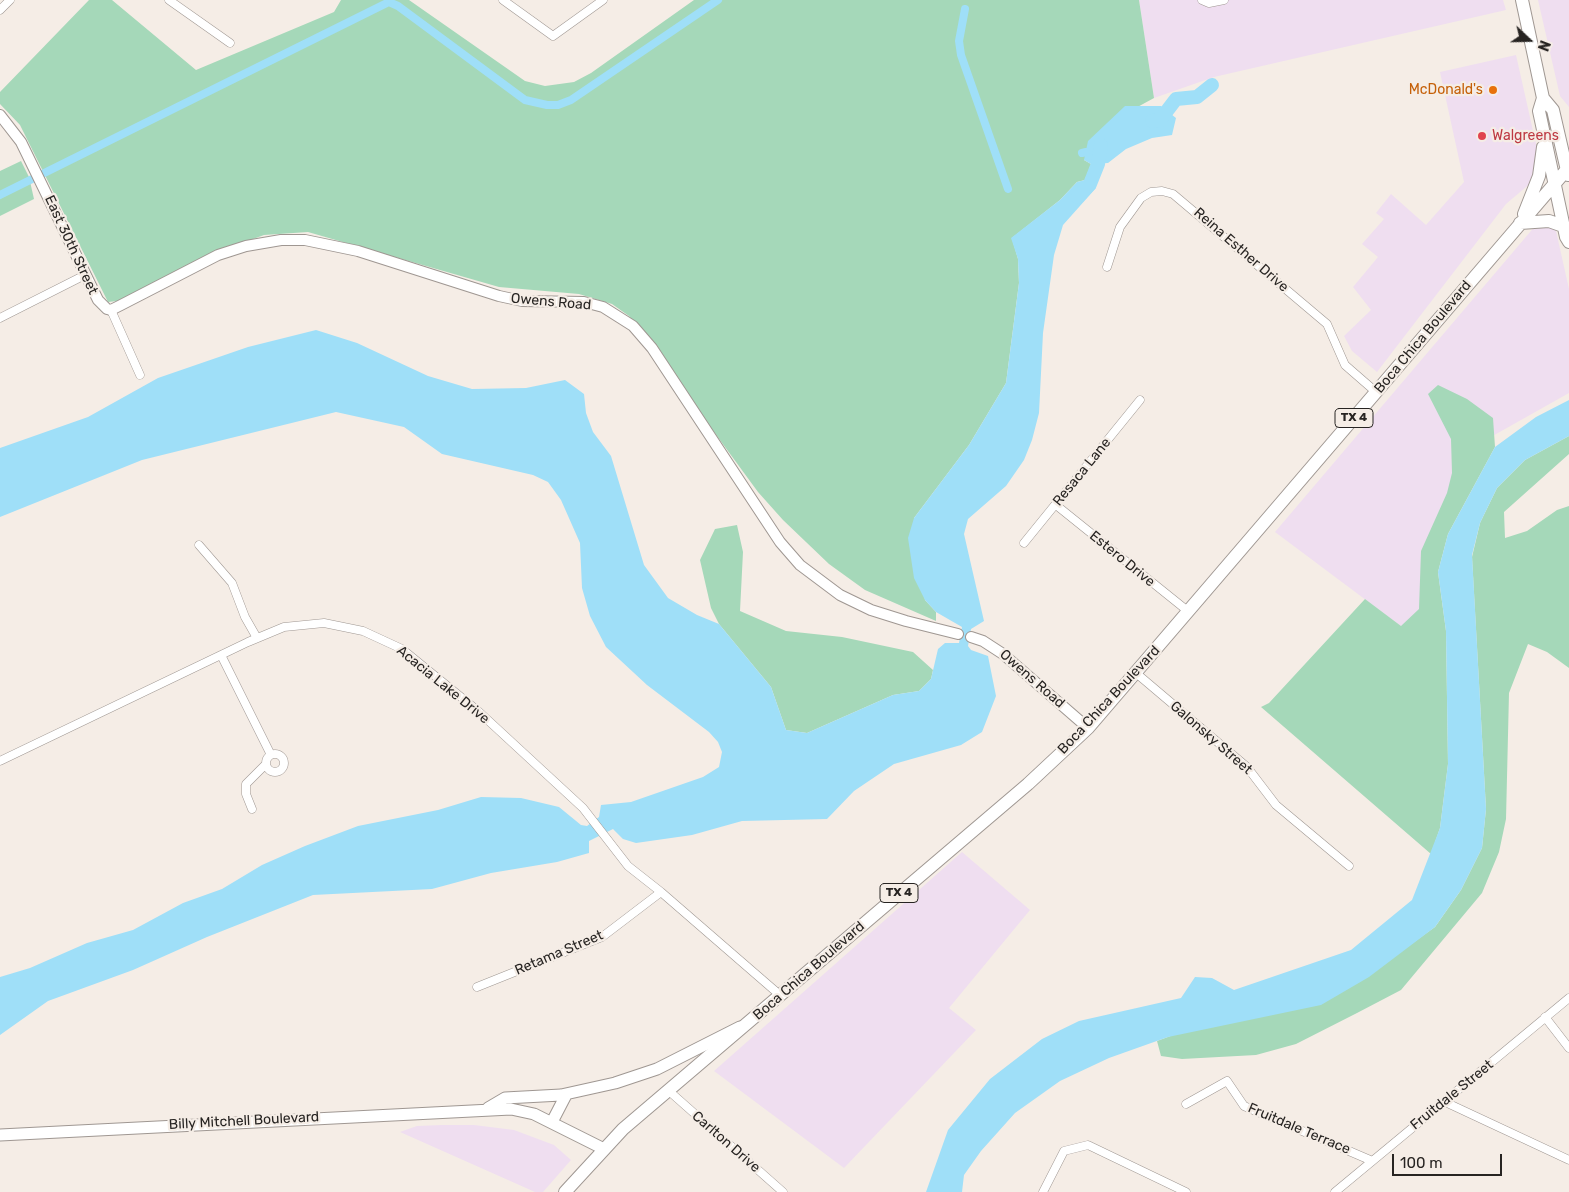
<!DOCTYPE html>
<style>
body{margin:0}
#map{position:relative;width:1569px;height:1192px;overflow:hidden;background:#f5ede6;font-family:Rubik,sans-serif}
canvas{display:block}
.north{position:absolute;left:1504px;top:15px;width:50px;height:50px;-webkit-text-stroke:4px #f5ede6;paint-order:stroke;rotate:111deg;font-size:14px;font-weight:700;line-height:20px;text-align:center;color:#272422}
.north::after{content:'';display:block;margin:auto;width:18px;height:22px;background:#272422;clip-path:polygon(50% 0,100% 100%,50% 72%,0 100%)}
.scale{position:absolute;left:1392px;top:1154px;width:110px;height:22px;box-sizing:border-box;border:2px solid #272422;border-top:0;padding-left:6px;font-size:15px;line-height:18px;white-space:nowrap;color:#272422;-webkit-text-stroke:4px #f5ede6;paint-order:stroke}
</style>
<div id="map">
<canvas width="1569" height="1192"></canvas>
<div class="north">N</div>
<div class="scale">100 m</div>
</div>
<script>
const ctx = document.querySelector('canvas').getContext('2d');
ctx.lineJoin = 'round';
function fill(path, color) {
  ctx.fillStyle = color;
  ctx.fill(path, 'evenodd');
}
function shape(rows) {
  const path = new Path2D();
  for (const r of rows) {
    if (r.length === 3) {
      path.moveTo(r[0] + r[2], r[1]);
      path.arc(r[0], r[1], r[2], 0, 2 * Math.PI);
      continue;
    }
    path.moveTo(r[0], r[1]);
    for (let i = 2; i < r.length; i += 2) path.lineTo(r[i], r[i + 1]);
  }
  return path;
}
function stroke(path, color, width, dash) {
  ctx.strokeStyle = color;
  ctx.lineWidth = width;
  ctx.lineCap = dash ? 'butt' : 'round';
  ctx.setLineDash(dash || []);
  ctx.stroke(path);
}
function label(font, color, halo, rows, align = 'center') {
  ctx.font = font + ' Rubik,sans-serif';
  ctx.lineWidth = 4.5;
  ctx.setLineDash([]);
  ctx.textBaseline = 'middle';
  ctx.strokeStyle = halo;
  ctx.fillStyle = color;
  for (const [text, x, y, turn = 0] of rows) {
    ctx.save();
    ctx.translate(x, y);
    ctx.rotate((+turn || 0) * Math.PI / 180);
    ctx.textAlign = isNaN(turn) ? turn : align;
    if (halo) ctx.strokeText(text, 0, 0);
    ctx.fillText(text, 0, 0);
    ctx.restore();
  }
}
fill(shape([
 [1139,0,1503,0,1506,10,1214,77,1154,98],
 [1538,0,1569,0,1569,107,1560,96],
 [1516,55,1536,144,1539,176,1506,204,1377,372,1352,351,1344,336,1371,310,1353,287,1378,257,1362,244,1384,219,1376,213,1391,194,1426,225,1464,182,1440,72],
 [1536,225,1547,225,1556,231,1569,289,1569,393,1489,438,1424,563,1430,605,1410,633,1275,532],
 [962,852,1030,910,949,1008,976,1030,844,1168,714,1071],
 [442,1125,474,1125,514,1130,554,1145,571,1160,543,1192,535,1192,400,1132,417,1126]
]), '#efdef0');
fill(shape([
 [89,0,112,0,196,70,334,12,341,0,409,0,525,81,545,86,574,82,591,73,694,0,1139,0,1154,98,1132,110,1084,160,1091,164,1085,180,1077,182,1060,200,1012,238,1018,259,1019,283,1006,383,969,445,914,518,925,600,936,612,936,621,865,590,829,564,783,520,758,492,629,316,612,304,579,294,499,287,308,232,264,235,218,252,117,301,108,302,20,125,0,104,0,92],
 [21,161,29,177,34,199,0,216,0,171],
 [1438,385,1467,399,1493,418,1495,447,1448,534,1438,572,1446,631,1448,764,1440,828,1431,854,1261,707,1269,703,1365,599,1401,626,1419,609,1421,551,1447,493,1452,473,1451,439,1428,394],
 [1569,436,1569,454,1504,512,1505,538,1527,531,1557,510,1569,506,1569,668,1547,652,1528,644,1509,693,1506,819,1499,852,1482,893,1401,990,1357,1013,1296,1044,1256,1055,1182,1059,1161,1056,1157,1041,1404,949,1435,927,1461,890,1482,848,1486,809,1472,557,1480,523,1497,488,1525,460],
 [737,525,743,552,740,611,786,631,842,637,913,652,933,670,931,679,919,691,893,695,807,733,786,730,771,687,719,624,711,608,700,560,715,529]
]), '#a5d8b9');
fill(shape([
 [1125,106,1161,106,1176,118,1172,135,1152,138,1126,149,1108,163,1091,164,1084,160,1088,141],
 [1085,180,1096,188,1063,225,1054,255,1043,333,1039,413,1032,440,1024,460,1006,486,968,519,964,534,984,621,971,629,968,646,971,650,988,656,996,696,982,732,961,745,894,764,854,791,827,819,742,821,692,835,636,843,623,839,613,829,589,841,589,853,557,862,491,873,432,889,313,895,207,937,133,970,48,1001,0,1035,0,977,30,968,87,943,133,930,183,903,222,889,262,865,305,846,358,826,438,810,481,797,521,798,559,807,581,825,587,826,599,817,601,805,631,802,703,777,719,767,722,752,718,742,709,732,647,685,606,647,590,616,582,588,580,543,561,500,548,482,533,475,442,454,404,427,336,412,142,460,0,517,0,448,88,417,158,378,248,347,316,330,357,343,428,376,472,389,526,388,565,380,584,394,586,413,593,432,611,456,644,565,668,598,697,615,719,624,771,687,786,730,807,733,893,695,919,691,931,679,938,649,945,643,959,643,962,627,936,612,925,600,914,578,908,538,914,518,969,445,1006,383,1019,283,1018,259,1011,238,1060,200,1077,182],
 [1569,400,1569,436,1525,460,1497,488,1480,523,1472,555,1486,809,1482,848,1461,890,1435,927,1369,977,1321,1005,1168,1037,1109,1058,1060,1081,1015,1113,981,1151,964,1175,962,1192,926,1192,948,1130,990,1079,1042,1039,1079,1021,1181,998,1195,977,1212,978,1234,990,1351,950,1412,900,1440,828,1448,764,1446,631,1438,572,1448,534,1495,447,1536,417]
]), '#9fdff8');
stroke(shape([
 [965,9,959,41,961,55,1008,189],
 [1082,153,1086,152],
 [0,195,389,2,398,6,525,100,547,105,558,105,571,100,718,0]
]), '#9fdff8', 8);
stroke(shape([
 [1152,121,1160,120,1176,99,1197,97,1212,85],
 [1078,197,1090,184,1098,164,1101,145]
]), '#9fdff8', 14);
const minor = shape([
 [169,0,230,43],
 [503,0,553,36,603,0],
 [1202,0,1209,3,1224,0],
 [0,10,10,0],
 [1107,267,1120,227,1141,198,1151,192,1162,191,1173,194,1327,324,1345,365,1376,392],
 [111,310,140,375],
 [0,318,85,275],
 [1056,505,1189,612],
 [1024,543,1140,400],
 [199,545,232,583,245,617,257,638],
 [221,655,271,755],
 [1136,673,1247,767,1276,805,1349,866],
 [275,763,9],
 [0,761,248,642,284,627,324,623,363,631,402,649,478,711,583,808,628,866,661,892,781,996],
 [252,809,246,794,246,784,266,764],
 [477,987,602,937,661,892],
 [1545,1017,1569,1048],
 [669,1091,783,1192],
 [1445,1102,1569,1160],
 [1186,1104,1227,1081,1244,1106,1370,1160],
 [1043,1192,1064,1151,1088,1145,1186,1192],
 [1335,1192,1569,998]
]);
const tertiary = shape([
 [0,115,21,142,98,300,107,309,111,310,121,305,218,255,246,246,281,240,305,240,358,251,499,296,522,301,584,302,603,307,633,326,652,348,780,542,800,565,840,595,871,610,906,621,958,634],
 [971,637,983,641,1003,654,1088,728]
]);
const secondary = shape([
 [488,1108,505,1098,561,1095,615,1083,657,1069,740,1027],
 [552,1122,566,1095],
 [0,1135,511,1109,534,1114,604,1149]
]);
const primary = shape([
 [1522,0,1543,98,1539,111,1566,237,1569,242],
 [1543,98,1553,110,1568,175],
 [1524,214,1539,176,1543,147],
 [1520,223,1549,221,1563,226],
 [565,1192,623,1129,1028,784,1088,728,1569,167]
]);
stroke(minor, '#9f9792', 9);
stroke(tertiary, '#9f9792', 12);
stroke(secondary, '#9f9792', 13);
stroke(primary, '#9f9792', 14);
stroke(minor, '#fff', 8);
stroke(tertiary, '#fff', 10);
stroke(secondary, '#fff', 11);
stroke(primary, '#fff', 12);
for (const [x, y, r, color] of [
 [1493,90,5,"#e8710a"],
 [1482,136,5,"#e0444e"]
]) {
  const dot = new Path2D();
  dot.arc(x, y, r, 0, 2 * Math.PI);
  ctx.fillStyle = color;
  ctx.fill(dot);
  stroke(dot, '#f5ede6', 2);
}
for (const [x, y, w] of [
 [1354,418,38],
 [899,893,38]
]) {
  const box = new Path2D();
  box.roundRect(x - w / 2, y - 9.5, w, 19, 4);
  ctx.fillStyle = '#f5ede6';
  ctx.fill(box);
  stroke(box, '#272422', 1);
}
label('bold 12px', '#272422', null, [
 ["TX 4",1354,418],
 ["TX 4",899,893]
]);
label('14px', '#c56008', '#f5ede6', [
 ["McDonald's",1483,90]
], 'right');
label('14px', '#be3a42', '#f5ede6', [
 ["Walgreens",1492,136]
], 'left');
label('14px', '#272422', '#f5ede6', [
 ["East 30th Street",71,245,65],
 ["Reina Esther Drive",1241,250,41],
 ["Owens Road",551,302,5],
 ["Boca Chica Boulevard",1423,337,-50],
 ["Resaca Lane",1082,472,-51],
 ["Estero Drive",1122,559,39],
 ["Owens Road",1032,679,41],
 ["Acacia Lake Drive",443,685,39],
 ["Boca Chica Boulevard",1109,700,-47],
 ["Galonsky Street",1211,738,41],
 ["Retama Street",559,953,-23],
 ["Boca Chica Boulevard",809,971,-41],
 ["Fruitdale Street",1452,1095,-39],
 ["Billy Mitchell Boulevard",244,1121,-3],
 ["Fruitdale Terrace",1299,1129,23],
 ["Carlton Drive",726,1142,41]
]);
</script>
